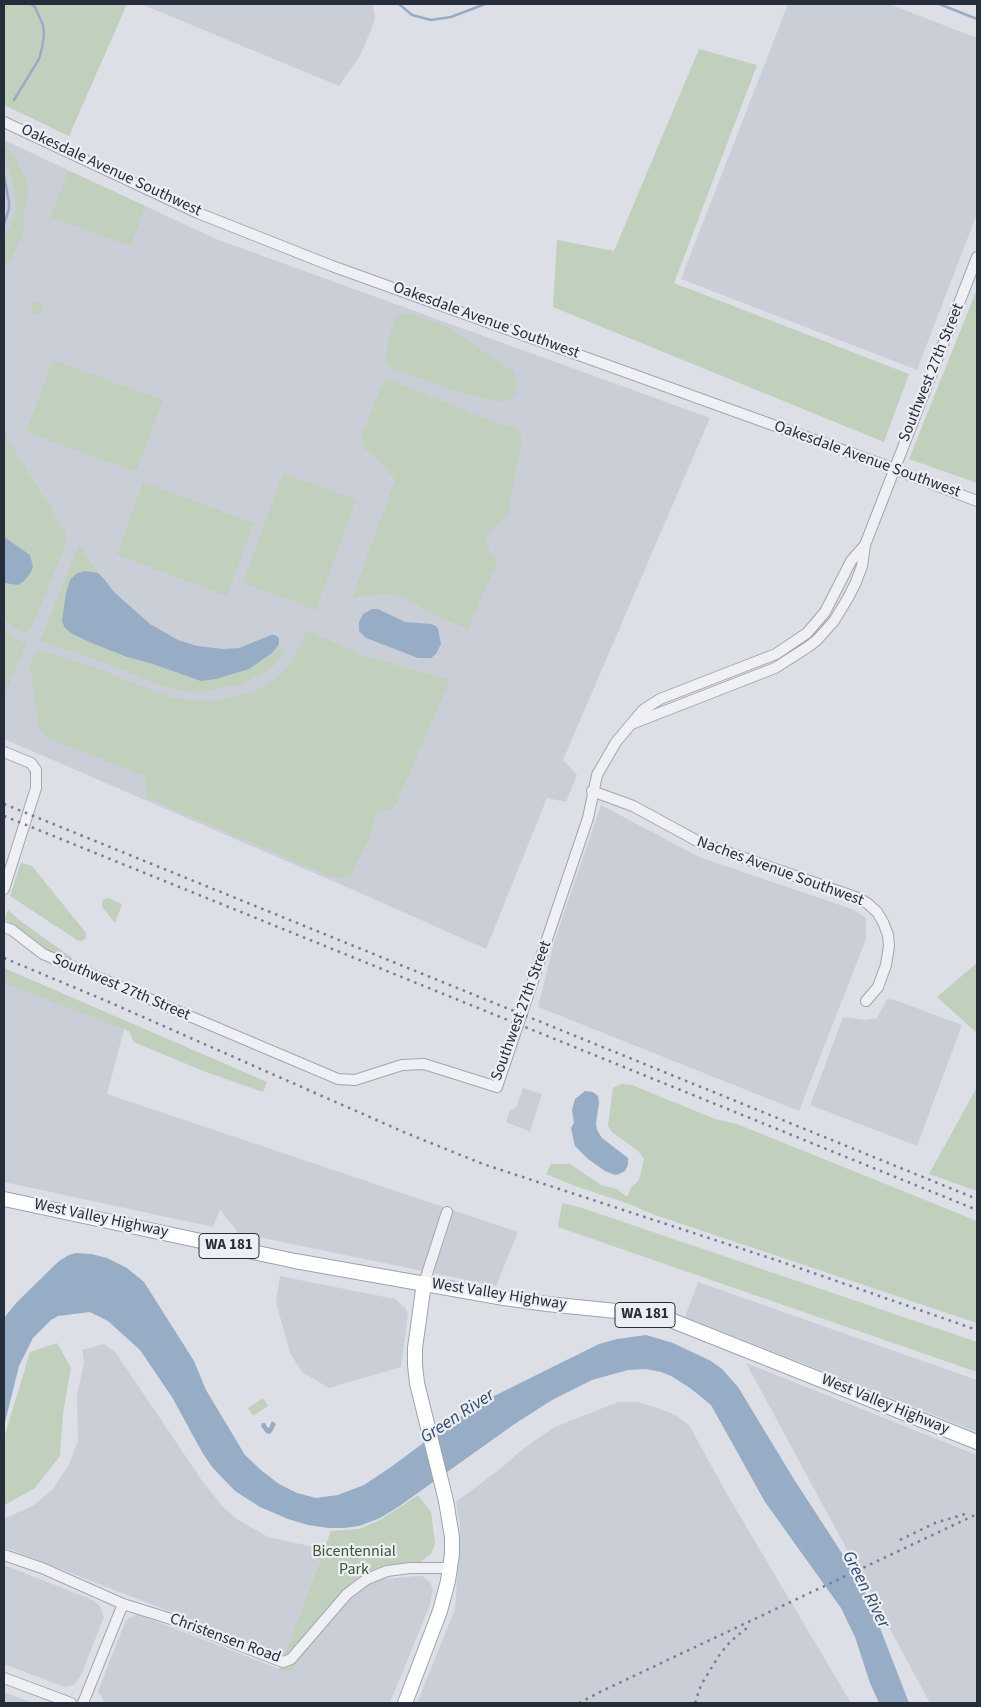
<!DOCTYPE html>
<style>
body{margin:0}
#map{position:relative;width:981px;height:1707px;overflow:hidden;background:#dcdfe6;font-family:"Source Sans 3",sans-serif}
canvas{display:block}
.frame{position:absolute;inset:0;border:5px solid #262e3b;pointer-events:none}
</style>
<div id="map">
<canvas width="981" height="1707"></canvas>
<div class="frame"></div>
</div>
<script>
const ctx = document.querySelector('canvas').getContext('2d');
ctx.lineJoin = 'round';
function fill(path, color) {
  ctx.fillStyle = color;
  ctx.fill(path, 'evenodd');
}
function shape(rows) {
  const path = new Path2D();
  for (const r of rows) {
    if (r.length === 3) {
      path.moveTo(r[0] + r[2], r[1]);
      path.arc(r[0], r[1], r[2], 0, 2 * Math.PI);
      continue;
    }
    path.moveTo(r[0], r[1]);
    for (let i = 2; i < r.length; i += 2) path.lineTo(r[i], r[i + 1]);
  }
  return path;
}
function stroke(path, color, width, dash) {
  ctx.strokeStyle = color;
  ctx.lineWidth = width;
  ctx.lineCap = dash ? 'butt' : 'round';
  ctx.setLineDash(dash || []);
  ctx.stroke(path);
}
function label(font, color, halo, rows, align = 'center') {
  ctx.font = font + ' "Source Sans 3",sans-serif';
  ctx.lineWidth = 4.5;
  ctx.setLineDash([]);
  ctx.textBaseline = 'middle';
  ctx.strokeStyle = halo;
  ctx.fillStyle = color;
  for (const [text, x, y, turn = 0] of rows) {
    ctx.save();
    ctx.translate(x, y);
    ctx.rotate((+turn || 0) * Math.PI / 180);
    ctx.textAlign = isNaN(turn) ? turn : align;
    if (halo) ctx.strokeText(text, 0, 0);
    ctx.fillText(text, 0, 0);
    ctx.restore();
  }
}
fill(shape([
 [141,4,373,4,375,20,361,54,339,86],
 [788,4,889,4,977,38,977,214,917,370,681,279],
 [4,140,216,239,710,418,563,760,577,775,566,802,547,798,486,949,367,896,4,739],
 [601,805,699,857,852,909,866,918,866,939,799,1111,538,1007,554,942],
 [4,976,125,1026,107,1094,518,1232,496,1286,238,1233,220,1209,213,1227,4,1182],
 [887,999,895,1000,962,1025,917,1146,810,1105,843,1017,866,1020,877,1018],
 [523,1088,542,1094,530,1132,506,1122,510,1110,516,1108],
 [280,1276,395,1299,406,1309,408,1314,401,1367,329,1388,302,1372,290,1353,276,1302],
 [698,1282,977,1380,977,1432,685,1317],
 [104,1344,116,1353,203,1482,223,1507,238,1520,268,1537,324,1549,284,1656,4,1547,4,1519,34,1505,53,1489,69,1464,78,1441,77,1395,84,1362,82,1350],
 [746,1363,977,1455,977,1703,930,1703],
 [618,1402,637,1402,655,1407,675,1415,689,1425,728,1496,851,1703,417,1703,455,1609,460,1537,460,1525,456,1502,500,1469,524,1448,555,1427],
 [4,1565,93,1600,100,1606,104,1617,81,1675,74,1685,64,1687,4,1664],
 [415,1576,422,1576,430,1582,433,1590,430,1605,390,1703,105,1703,98,1691,126,1620,137,1614,290,1673,347,1601,359,1592,385,1579],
 [4,1692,33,1703,4,1703]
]), '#cacfd7');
fill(shape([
 [4,4,127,4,69,136,4,105],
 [699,49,757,65,674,283,909,374,884,442,553,307,557,240,614,251],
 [4,145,15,157,27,180,29,189,24,209,24,225,21,238,10,259,4,264,4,237,14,218,16,205,14,188,4,156],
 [68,171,145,206,131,246,51,217],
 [977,289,977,483,909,459],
 [37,308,6],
 [409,313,443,325,456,332,514,372,517,383,515,395,508,401,494,401,458,392,395,369,388,365,386,359,387,346,395,319,400,314],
 [53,360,163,400,136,472,26,432],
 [384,380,389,380,494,422,513,427,519,431,522,439,509,510,502,521,491,529,486,536,489,549,497,562,468,629,433,614,405,597,385,594,352,598,395,480,379,460,365,449,361,437],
 [4,427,10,443,64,529,66,537,65,546,37,615,30,629,25,633,4,620,4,583,12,585,33,567,30,555,4,537],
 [283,473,356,500,316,610,243,583],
 [143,482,254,523,227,596,117,555],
 [80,546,98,573,85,571,77,573,66,593,62,620,64,627,71,633,127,657,150,663,187,676,194,679,272,653,279,644,285,650,279,660,268,671,243,684,202,692,182,691,158,685,139,676,86,656,40,641,73,559],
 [4,628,9,631,12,636,27,644,13,674,6,693,4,693],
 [306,630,364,656,450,680,396,804,392,809,379,812,375,817,371,835,352,873,342,879,329,876,147,798,145,776,47,738,39,730,30,665,37,649,93,667,172,698,209,701,234,697,253,692,270,682,280,675,288,665,303,641],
 [22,863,32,866,86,933,86,938,82,941,77,940,10,896,20,865],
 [108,898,122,904,115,923,102,907,103,899],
 [8,910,19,920,75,960,72,958,71,961,43,948,5,919],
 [977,963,977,1033,937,997],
 [4,968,267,1082,263,1092,203,1071,134,1042,129,1031,4,983],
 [622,1084,632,1085,715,1119,737,1124,977,1221,977,1323,655,1215,629,1204,575,1186,546,1174,551,1164,570,1164,601,1185,617,1189,627,1197,631,1188,639,1180,644,1159,638,1151,612,1132,608,1126,613,1088],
 [977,1087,977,1191,929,1174],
 [562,1203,579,1207,977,1342,977,1372,558,1227],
 [57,1343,71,1368,63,1413,60,1456,34,1489,4,1505,4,1438,30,1352],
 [263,1398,268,1406,253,1416,248,1408],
 [418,1495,431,1512,435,1544,431,1554,420,1562,359,1592,347,1601,290,1673,279,1669,331,1531,359,1529,380,1520]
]), '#c1cfbd');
fill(shape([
 [4,537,30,555,33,567,31,572,24,581,18,585,4,583],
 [85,571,98,573,104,579,114,592,150,624,178,640,197,646,224,649,239,648,271,635,275,635,279,638,279,644,272,653,249,669,216,679,201,681,150,663,127,657,89,642,71,633,64,627,62,620,66,593,70,580,77,573],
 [372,609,378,609,405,622,431,624,436,626,438,629,441,644,436,654,431,658,418,658,366,638,359,631,359,622,363,614],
 [585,1091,593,1092,598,1096,599,1103,596,1123,597,1130,602,1138,628,1158,628,1165,625,1171,619,1174,615,1175,605,1171,588,1159,575,1146,571,1128,574,1123,572,1110,575,1099],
 [76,1253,91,1254,107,1258,127,1268,144,1282,194,1361,206,1390,245,1455,262,1471,279,1484,297,1493,316,1498,338,1495,364,1485,391,1467,453,1421,492,1397,599,1344,617,1339,646,1335,673,1343,711,1361,722,1369,738,1387,795,1481,849,1564,865,1592,877,1620,909,1703,879,1703,870,1683,855,1637,841,1608,765,1502,711,1405,690,1388,671,1376,661,1372,646,1369,628,1370,592,1380,552,1400,516,1423,398,1507,380,1518,359,1526,344,1528,328,1528,308,1525,288,1519,260,1507,235,1491,212,1467,202,1452,172,1397,140,1350,108,1321,90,1312,58,1316,51,1320,33,1338,19,1366,4,1426,4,1318,17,1302,59,1261,69,1255],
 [272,1421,276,1424,272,1432,270,1434,266,1433,261,1426,262,1423,265,1423,267,1427,269,1428]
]), '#97adc5');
stroke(shape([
 [399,4,412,15,431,20,451,17,485,4],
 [939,4,977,19],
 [14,100,39,59,42,48,44,35,43,25,35,7,31,4],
 [4,176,9,202,9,209,4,224]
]), '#97adc5', 2.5);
const minor = shape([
 [4,122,198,213,332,266,881,464,977,501],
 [634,723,775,668,808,647,817,640,834,621,848,598,856,582,862,566,865,545,977,257],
 [4,752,31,763,36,770,36,788,4,889],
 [592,791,633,806,701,843,858,898,867,903,877,912,883,922,888,935,889,946,886,965,878,987,866,1001],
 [4,927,12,930,43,954,338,1079,355,1080,402,1065,424,1064,497,1087,588,818,597,775,616,742,643,710,660,699,776,654,807,633,825,612,851,561,865,545],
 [424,1283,447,1212],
 [4,1555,42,1568,123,1604,171,1619,283,1662,291,1659,347,1594,367,1579,387,1571,410,1568,450,1568],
 [4,1678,71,1703],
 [83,1703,123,1604]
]);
const major = shape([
 [4,1199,295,1261,504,1298,547,1304,636,1313,668,1319,977,1442],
 [405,1703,440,1611,448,1581,452,1554,452,1537,446,1501,417,1383,415,1365,415,1348,424,1283]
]);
stroke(minor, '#a2a6af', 12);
stroke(major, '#9ba4b1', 16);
stroke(minor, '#eef0f4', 10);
stroke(major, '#fff', 14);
stroke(shape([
 [4,804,977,1199],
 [4,816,977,1210],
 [4,958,109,1002,406,1133,483,1164,779,1261,977,1330],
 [900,1540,935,1523,965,1514],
 [579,1703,602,1691,977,1514],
 [695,1703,701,1685,720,1654,730,1642,748,1627]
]), '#767f8f', 2.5, [2.5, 5]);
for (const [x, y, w] of [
 [229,1246,60],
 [645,1315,60]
]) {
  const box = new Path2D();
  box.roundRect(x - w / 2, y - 12.5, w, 25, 4);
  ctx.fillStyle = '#ebeef3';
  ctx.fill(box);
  stroke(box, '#262e3b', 1);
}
label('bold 15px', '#262e3b', null, [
 ["WA 181",229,1246],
 ["WA 181",645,1315]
]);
label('16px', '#262e3b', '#ebeef3', [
 ["Oakesdale Avenue Southwest",111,171,25],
 ["Oakesdale Avenue Southwest",486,321,20],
 ["Southwest 27th Street",932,373,-68],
 ["Oakesdale Avenue Southwest",867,460,20],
 ["Naches Avenue Southwest",780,872,20],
 ["Southwest 27th Street",121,988,23],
 ["Southwest 27th Street",522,1011,-70],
 ["West Valley Highway",101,1219,12],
 ["West Valley Highway",499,1295,9],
 ["West Valley Highway",885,1405,22],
 ["Christensen Road",225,1639,20]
]);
label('16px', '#3a5634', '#ebeef3', [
 ["Bicentennial",354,1552],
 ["Park",354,1570]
]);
label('italic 18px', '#324c6e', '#ebeef3', [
 ["Green River",458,1417,-33],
 ["Green River",865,1590,63]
]);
</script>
